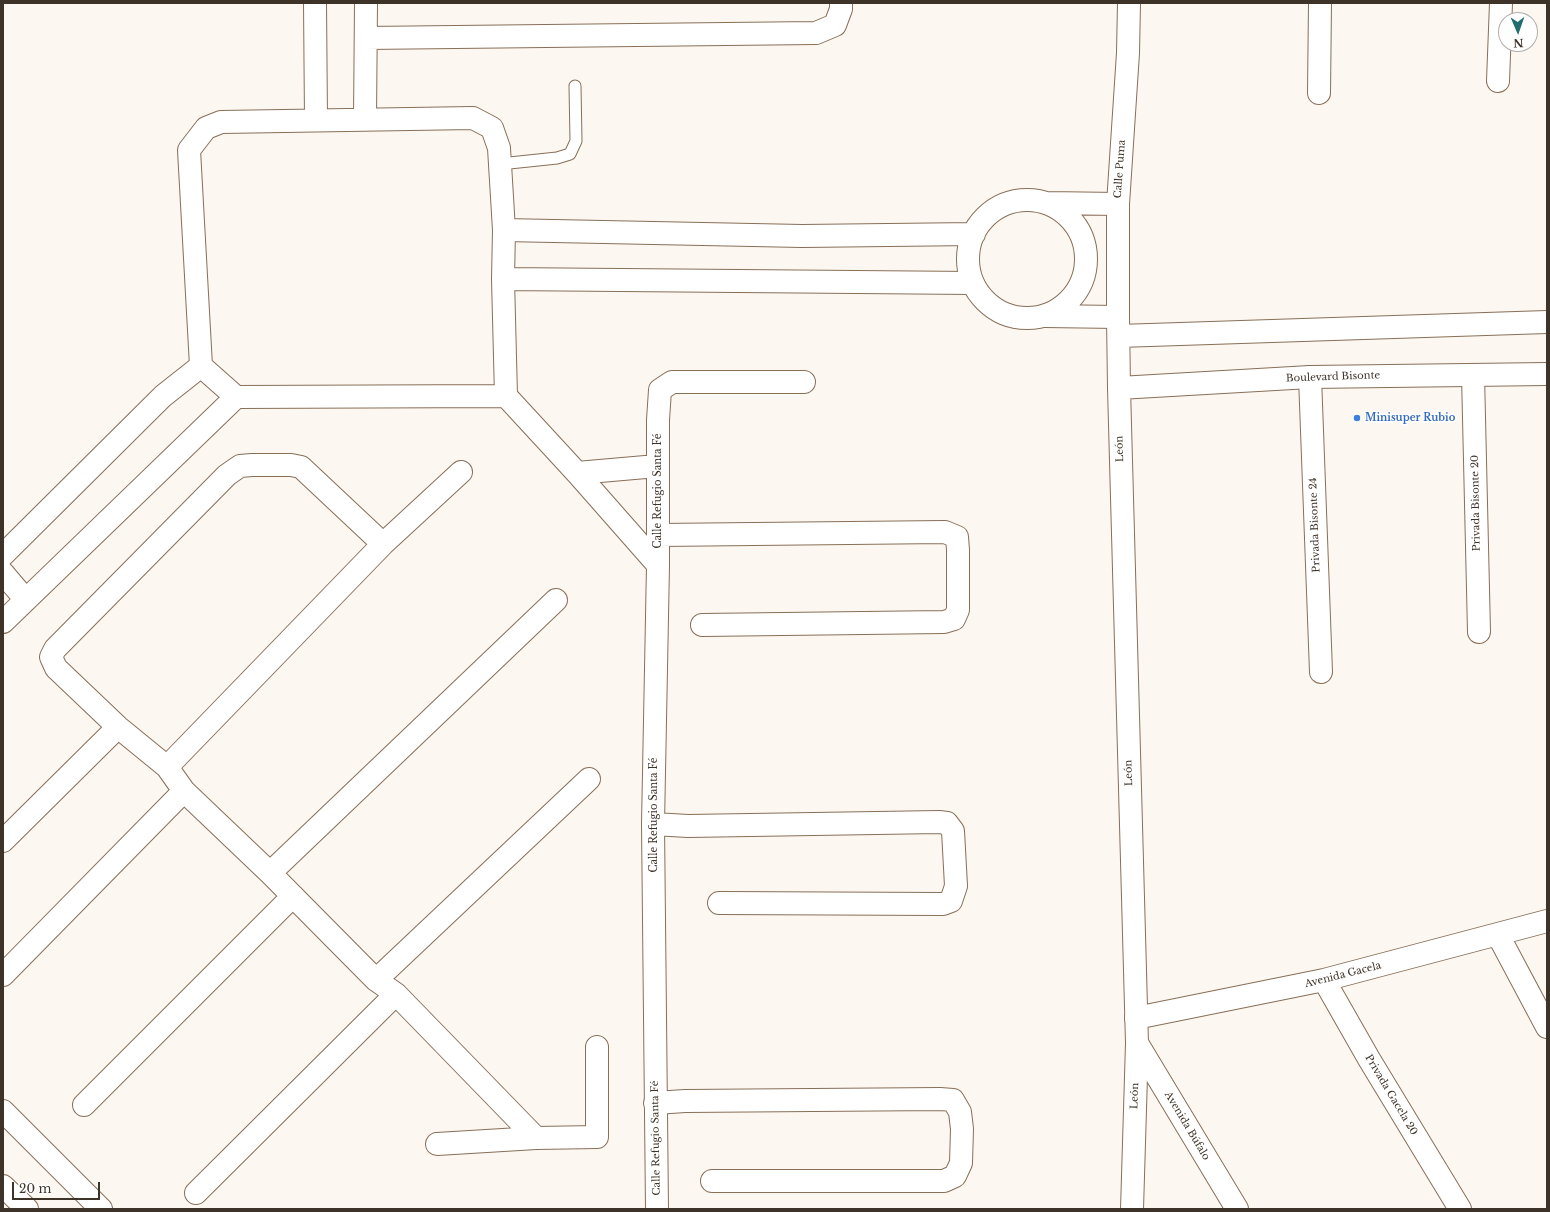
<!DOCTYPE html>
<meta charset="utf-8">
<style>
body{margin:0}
#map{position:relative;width:1550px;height:1212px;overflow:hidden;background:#fdf7f2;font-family:"Libre Baskerville",serif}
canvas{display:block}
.frame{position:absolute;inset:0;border:4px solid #3e3329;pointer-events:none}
.north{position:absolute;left:1498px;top:12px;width:40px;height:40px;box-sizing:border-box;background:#fff;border:1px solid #b2ada9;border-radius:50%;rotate:178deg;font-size:11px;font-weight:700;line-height:16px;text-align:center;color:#3e3329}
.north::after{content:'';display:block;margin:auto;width:14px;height:18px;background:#216d71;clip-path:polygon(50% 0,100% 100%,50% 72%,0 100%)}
.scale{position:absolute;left:12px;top:1182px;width:88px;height:18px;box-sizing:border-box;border:2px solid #3e3329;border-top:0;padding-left:5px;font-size:12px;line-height:14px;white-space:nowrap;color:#3e3329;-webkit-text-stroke:3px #fff;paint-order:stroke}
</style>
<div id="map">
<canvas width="1550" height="1212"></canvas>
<div class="frame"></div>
<div class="north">N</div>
<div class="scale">20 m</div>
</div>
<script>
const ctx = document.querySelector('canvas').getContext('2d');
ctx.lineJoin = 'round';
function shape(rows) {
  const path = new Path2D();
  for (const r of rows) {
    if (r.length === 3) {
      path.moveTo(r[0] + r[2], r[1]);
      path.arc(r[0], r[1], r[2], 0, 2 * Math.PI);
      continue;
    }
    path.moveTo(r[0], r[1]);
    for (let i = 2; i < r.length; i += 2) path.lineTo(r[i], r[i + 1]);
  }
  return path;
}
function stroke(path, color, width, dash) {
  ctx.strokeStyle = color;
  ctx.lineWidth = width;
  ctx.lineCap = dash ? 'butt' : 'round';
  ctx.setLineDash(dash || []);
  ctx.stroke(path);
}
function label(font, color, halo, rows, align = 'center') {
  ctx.font = font + ' "Libre Baskerville",serif';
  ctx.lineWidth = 3;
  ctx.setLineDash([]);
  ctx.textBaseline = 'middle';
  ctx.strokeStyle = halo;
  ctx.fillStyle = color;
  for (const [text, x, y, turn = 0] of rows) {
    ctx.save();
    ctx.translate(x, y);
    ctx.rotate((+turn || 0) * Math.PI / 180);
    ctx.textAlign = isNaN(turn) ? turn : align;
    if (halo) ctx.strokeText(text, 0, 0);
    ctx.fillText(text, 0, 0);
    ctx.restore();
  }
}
const service = shape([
 [500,164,557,158,570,154,576,141,575,86]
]);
const minor = shape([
 [315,3,316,120],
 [366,38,816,33,835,25,841,9,841,3],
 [1498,81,1501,3],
 [1319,93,1320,3],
 [365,119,366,3],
 [1027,259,59],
 [1047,203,1118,204],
 [504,230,802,236,974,234],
 [503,279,973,283],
 [1045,316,1118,317],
 [1473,375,1479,632],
 [1310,377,1321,672],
 [506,396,236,397,201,366,189,150,206,128,221,122,473,118,492,128,499,148,504,230,503,279,506,396,577,473,658,565],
 [577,473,657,466],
 [658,535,945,532,957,537,958,550,958,610,954,619,944,622,702,625],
 [383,544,301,467,291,465,252,465,240,466,227,475,55,649,51,657,56,668,118,727,167,767,383,544,461,472],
 [3,555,163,396,201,366],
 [3,573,25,599],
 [3,622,236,397],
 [167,767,184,791,270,873,376,980,396,994,536,1138],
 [653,824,688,826,939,822,947,823,953,831,956,886,951,901,943,904,719,903],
 [3,841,118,727],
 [270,873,556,600],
 [1498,935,1547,1027],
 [3,975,184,791],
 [376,980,589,779],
 [1324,980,1369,1059,1460,1209],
 [1136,1018,1324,980,1547,921],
 [655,1103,685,1101,940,1099,953,1100,960,1112,962,1129,961,1163,955,1176,944,1181,712,1181],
 [84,1105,293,896],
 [3,1111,101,1209],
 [437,1144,536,1138,597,1137,597,1047],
 [3,1186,27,1209],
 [196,1193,396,994],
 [657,1209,653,824,658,565,658,420,660,390,672,382,804,382],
 [1132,1209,1137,1043]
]);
const tertiary = shape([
 [1129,3,1128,53,1118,204,1118,317,1119,388,1137,1043,1237,1209],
 [1119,336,1547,322],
 [1119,388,1310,377,1547,374]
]);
stroke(service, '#886f58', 13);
stroke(minor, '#886f58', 24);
stroke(tertiary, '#886f58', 24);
stroke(service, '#fff', 11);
stroke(minor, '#fff', 22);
stroke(tertiary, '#fff', 22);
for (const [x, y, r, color] of [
 [1357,418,4,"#3f7fe0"]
]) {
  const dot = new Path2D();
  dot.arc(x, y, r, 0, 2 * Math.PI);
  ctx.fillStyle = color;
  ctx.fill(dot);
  stroke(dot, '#fff', 1.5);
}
label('10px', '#3e3329', '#fff', [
 ["Calle Puma",1120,169,-86],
 ["Boulevard Bisonte",1333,377,-2],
 ["León",1120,449,-92],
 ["Calle Refugio Santa Fé",658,491,-90],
 ["Privada Bisonte 20",1476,503,-91],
 ["Privada Bisonte 24",1315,525,-92],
 ["León",1129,773,-92],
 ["Calle Refugio Santa Fé",654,815,-90],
 ["Avenida Gacela",1343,975,-14],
 ["Privada Gacela 20",1391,1095,59],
 ["León",1135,1096,-88],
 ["Avenida Búfalo",1187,1126,59],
 ["Calle Refugio Santa Fé",656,1138,-91]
]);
label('bold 10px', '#366cbe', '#fff', [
 ["Minisuper Rubio",1365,418]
], 'left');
</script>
